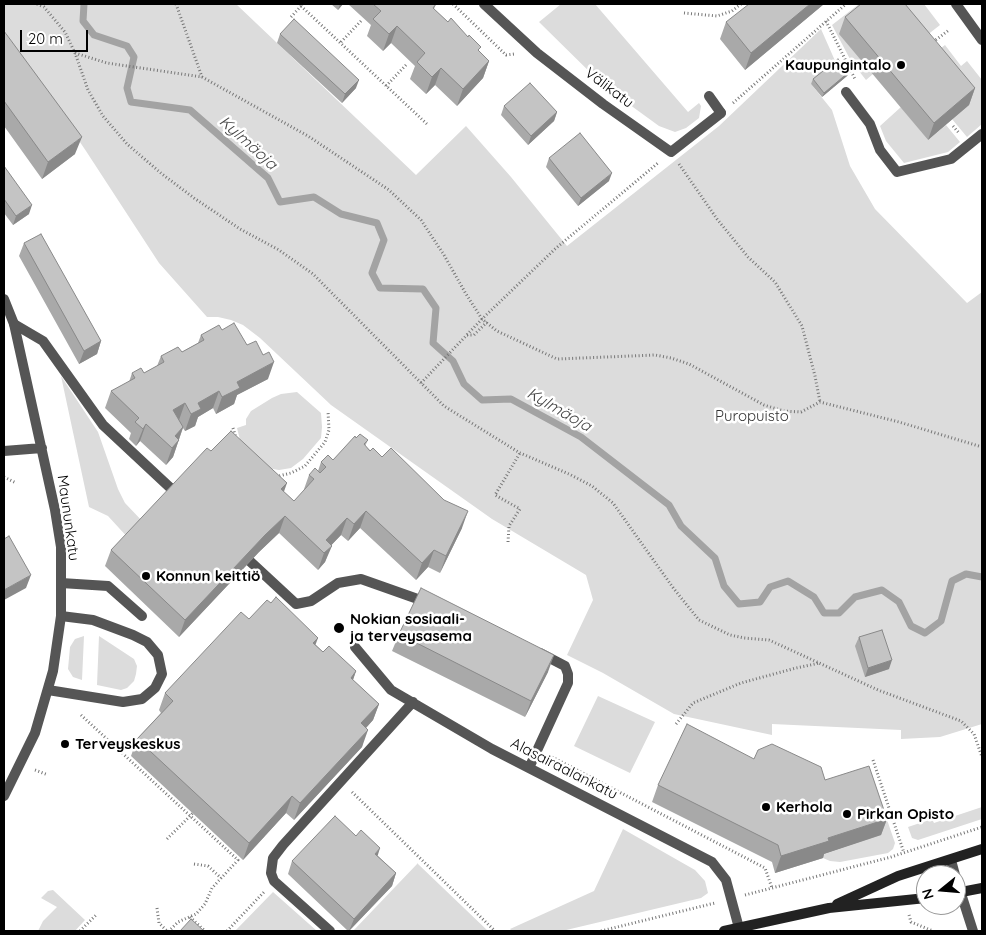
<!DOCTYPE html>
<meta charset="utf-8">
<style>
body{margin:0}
#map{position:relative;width:986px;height:935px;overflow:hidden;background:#fff;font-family:Quicksand,sans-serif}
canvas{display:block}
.frame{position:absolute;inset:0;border:5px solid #000;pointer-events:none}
.north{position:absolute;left:916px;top:865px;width:50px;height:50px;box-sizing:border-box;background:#fff;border:1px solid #999;border-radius:50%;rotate:253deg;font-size:14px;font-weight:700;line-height:20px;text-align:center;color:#000}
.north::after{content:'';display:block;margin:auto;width:18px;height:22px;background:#000;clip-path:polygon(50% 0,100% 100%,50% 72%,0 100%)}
.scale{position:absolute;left:20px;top:30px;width:68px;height:22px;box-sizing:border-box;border:2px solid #000;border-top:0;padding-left:6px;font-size:15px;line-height:18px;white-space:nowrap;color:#000;-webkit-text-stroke:4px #fff;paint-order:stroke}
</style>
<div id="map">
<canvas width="986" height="935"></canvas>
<div class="frame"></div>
<div class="north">N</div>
<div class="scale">20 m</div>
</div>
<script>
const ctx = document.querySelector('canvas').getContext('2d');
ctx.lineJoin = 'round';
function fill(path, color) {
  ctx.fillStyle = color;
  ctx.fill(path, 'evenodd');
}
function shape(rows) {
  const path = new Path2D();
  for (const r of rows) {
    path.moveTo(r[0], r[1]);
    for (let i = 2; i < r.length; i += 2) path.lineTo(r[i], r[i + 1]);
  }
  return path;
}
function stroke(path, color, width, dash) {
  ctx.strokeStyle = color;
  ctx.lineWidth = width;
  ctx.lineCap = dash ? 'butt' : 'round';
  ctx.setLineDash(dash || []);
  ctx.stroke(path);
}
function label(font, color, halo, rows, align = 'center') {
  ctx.font = font + ' Quicksand,sans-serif';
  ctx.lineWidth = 5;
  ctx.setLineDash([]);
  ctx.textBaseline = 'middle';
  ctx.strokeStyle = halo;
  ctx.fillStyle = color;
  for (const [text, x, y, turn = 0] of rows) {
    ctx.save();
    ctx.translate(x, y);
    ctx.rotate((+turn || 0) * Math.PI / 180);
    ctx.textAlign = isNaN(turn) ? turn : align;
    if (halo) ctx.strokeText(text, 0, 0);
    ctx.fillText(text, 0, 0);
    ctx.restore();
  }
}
fill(shape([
 [4,4,236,4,416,175,466,126,511,177,567,246,719,126,821,29,836,63,811,84,832,110,850,166,875,209,967,303,982,292,982,724,940,737,901,739,901,730,772,724,772,735,674,714,603,673,567,655,593,600,586,575,492,519,331,405,260,338,243,325,231,320,218,317,207,317,159,263,86,151,4,30],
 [561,4,595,4,688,112,699,103,701,106,699,118,686,128,675,132,659,126,604,86,539,22],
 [859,4,875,4,873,74,866,80,851,61,832,25],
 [884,4,924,4,940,25,917,43],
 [945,45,961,66,967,61,982,80,982,124,967,137,952,119,929,57],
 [901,107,928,140,946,125,960,142,948,152,904,163,886,141,880,126],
 [61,376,98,432,118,489,125,503,145,524,130,540,108,516,89,507],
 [297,392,321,413,322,427,321,438,303,459,291,468,279,470,267,468,240,440,237,428,246,425,246,419,251,411,272,398,281,394],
 [84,636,82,680,73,677,68,669,70,647,75,639],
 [99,636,134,659,137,666,136,674,134,681,127,688,121,690,97,685],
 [598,696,655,722,630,773,574,746],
 [982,807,982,819,918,840,912,838,908,827,932,819,934,823],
 [883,808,895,843,893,849,888,853,840,862,830,861,823,858,822,855,880,835],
 [623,829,695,870,705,881,708,893,701,898,562,931,512,931,510,929,594,891],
 [418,863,418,864,488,931,353,931],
 [53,890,85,920,75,931,38,931,43,921,57,907,41,898,48,891],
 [273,892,317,931,235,931]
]), '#dcdcdc');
stroke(shape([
 [84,4,83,21,94,35,127,46,134,57,127,88,131,102,190,110,268,178,280,202,314,197,341,214,377,223,384,240,372,273,380,288,423,289,436,308,433,343,453,361,464,384,482,400,511,399,581,437,669,505,681,526,715,558,724,586,739,604,760,602,770,587,788,581,814,597,824,613,839,613,855,597,882,590,899,602,911,626,925,633,941,621,952,581,966,574,982,577]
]), '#a3a3a3', 7);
stroke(shape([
 [37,4,44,7,65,32,75,53,88,90,103,116,127,144,162,174,194,198,240,229,279,250,313,274,444,406,520,453,569,474,592,486,613,503,674,589,699,620,730,635,744,638,769,640,878,690,961,721,974,734,982,757],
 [176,4,202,77],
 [453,4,506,55,514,54],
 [301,6,428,125],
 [684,13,717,16,732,11,741,4],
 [291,17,303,4],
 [826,21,855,79],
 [341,42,361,21],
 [933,42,949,30],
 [75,53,107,63,202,77,308,136,389,190,421,220,444,255,466,294,482,319,497,331,557,359,655,355,671,358,689,364,764,405,784,411,801,412,820,402,899,422,982,447],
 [386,86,406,65],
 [733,103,846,4],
 [953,126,959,133],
 [679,164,717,219,748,257,775,282,802,326,815,376,820,402],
 [467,335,474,335,487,322],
 [421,383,482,319,555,249,658,163],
 [233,428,236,438],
 [276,475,279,476,291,473,305,466,325,442,329,430,328,411],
 [4,477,16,483],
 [508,542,509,526,520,509,495,495,520,453],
 [81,715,238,860,212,888,205,904,196,914,178,922,169,931],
 [676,724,693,703,741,683,796,668,820,663],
 [552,757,765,868,772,888],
 [873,760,904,853],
 [35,770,48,775],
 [352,792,495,931],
 [167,839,193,813],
 [194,864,208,866,221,878],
 [745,895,891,857,982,827],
 [157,908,159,923,167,931],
 [909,915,911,922,933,931],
 [190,917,205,931],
 [80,931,96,915],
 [227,931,264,892],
 [601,931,715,903]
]), '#777', 3, [1, 2.5]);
stroke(shape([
 [846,92,870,124,880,150,897,172,951,159,982,134],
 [709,96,721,113],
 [14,324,43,341,103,425,179,496],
 [241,553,296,604,311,601,338,583,361,579,429,603],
 [61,583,108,586,142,616],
 [355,647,391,690,492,749,712,862,726,880,739,928],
 [48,690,123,702,142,699,155,688,162,674,158,655,147,642,133,635,93,620,61,616],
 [529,768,568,683,568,674,565,666,540,653],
 [330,931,274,881,271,873,273,858,283,845,413,702]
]), '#555', 10);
stroke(shape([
 [484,4,537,53,603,104,671,152,721,113],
 [956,4,982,40],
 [4,299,14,324,55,510,61,547,61,616,53,671,35,733,4,796],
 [4,451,42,448],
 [951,860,955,875],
 [956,878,973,931]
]), '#555', 10);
stroke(shape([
 [956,893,982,888],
 [837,904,898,876,982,849],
 [724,931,829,908,926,898]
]), '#222', 10);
fill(shape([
 [331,4,343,4,338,10],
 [348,4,436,4,434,9,489,61,483,78,457,106,435,85,426,94,410,79,415,66,391,43,383,51,367,36,371,25],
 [824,4,745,70,720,39,726,22],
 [845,17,975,88,969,105,928,140,839,34],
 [4,31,75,154,42,179,4,126],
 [280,34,356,88,342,103,277,43],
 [849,72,847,76,822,97,811,84,813,79],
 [504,106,557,112,554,121,528,145,501,115],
 [549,158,609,181,578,206,546,167],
 [4,166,29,214,13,225,4,213],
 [24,243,101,341,97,354,79,364,19,256],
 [222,330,247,345,268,379,237,395,234,404,216,414,213,408,198,417,195,426,185,431,183,428,173,457,166,465,140,441,136,446,129,439,131,433,105,408,111,391,129,382,132,373,144,373,157,366,161,356,182,352,198,343,201,335],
 [356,438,368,440,365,446,462,528,440,573,428,567,416,580,360,528,348,541,341,535,331,545,325,562,318,570,279,533,259,552,179,637,105,566,111,550,211,451,284,492,294,501,303,492,309,475,318,471,321,462,333,460],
 [249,619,316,645,323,652,356,671,353,680,379,704,373,720,366,728,362,747,294,820,286,813,243,860,131,756,137,739,161,713,159,710,165,693],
 [399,634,548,672,525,717,392,651],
 [859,637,889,669,865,677,855,646],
 [754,759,825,780,887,819,881,835,824,854,823,858,775,873,772,862,652,802,658,785],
 [378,856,396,873,392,886,349,931,348,931,288,874,292,861]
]), '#a9a9a9');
fill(shape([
 [340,4,343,4,338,10],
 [810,4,824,4,745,70,751,53],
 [397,26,391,43,383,51,389,34],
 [489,61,483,78,457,106,463,89],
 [441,68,435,85,426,94,432,77],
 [849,72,847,76,822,97,824,93],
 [359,80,356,88,342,103,345,94],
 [975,88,969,105,928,140,934,123],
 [557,112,554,121,528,145,531,136],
 [82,137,75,154,42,179,48,162],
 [612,173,609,181,578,206,581,198],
 [32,205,29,214,13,225,16,216],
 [101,341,97,354,79,364,84,351],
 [274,362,268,379,237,395,234,404,216,414,222,397,237,382],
 [219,391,213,408,198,417,195,426,185,431,191,414,198,403],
 [185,403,179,420,173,410],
 [146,424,140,441,136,446,143,429],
 [183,427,173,457,166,465,172,448,175,436],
 [287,483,281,500,281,489],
 [366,511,360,528,348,541,354,524],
 [468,511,462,528,440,573,446,556],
 [285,516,279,533,259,552,179,637,185,620,265,535],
 [347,518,341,535,324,553,326,540],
 [332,546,325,562,318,570,324,553],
 [434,550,428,567,416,580,422,563],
 [31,575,26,588,4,600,4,590],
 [318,638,312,654,313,643],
 [554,655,548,672,525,717,531,701],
 [892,660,889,669,865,677,868,668],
 [356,671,350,688,351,678],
 [379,704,373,720,355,740,361,723],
 [368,730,362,747,294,820,300,803],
 [292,796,286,813,243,860,249,843],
 [887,819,881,835,824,854,823,858,775,873,781,856,828,838],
 [380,848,376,861,375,854],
 [396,873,392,886,349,931,354,919]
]), '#898989');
const building = shape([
 [373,4,436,4,433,8,448,22,451,18,468,37,469,35,481,47,478,50,489,61,463,89,441,68,432,77,417,62,425,53,397,26,389,34,373,19,381,11,373,4],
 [749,4,810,4,751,53,726,22,749,4],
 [861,4,905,4,975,88,934,123,845,17,861,4],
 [294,19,359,80,345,94,280,34,294,19],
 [4,31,82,137,48,162,4,101,4,31],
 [838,59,849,72,824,93,813,79,838,59],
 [530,83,557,112,531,136,504,106,530,83],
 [580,133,612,173,581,198,549,158,580,133],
 [4,166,32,205,16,216,4,199,4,166],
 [41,234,101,341,84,351,24,243,41,234],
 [234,323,247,345,256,341,263,355,269,352,274,362,237,382,240,388,222,397,219,391,198,403,201,409,191,414,185,403,173,410,183,427,175,436,179,440,172,448,146,424,143,429,135,422,139,418,111,391,135,378,132,373,141,368,144,373,164,362,161,356,178,347,182,352,204,340,201,335,219,325,222,330,234,323],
 [231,431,287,483,281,489,294,501,314,479,309,475,315,468,320,473,326,467,321,462,328,455,333,460,355,436,356,438,360,434,368,440,364,444,370,451,373,448,382,457,391,448,444,500,468,511,446,556,434,550,422,563,366,511,354,524,347,518,326,540,332,546,324,553,285,516,265,535,185,620,111,550,207,448,211,451,231,431],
 [9,536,31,575,4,590,4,539,9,536],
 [421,588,554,655,531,701,399,634,421,588],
 [276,597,318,638,313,643,323,652,329,646,356,671,351,678,379,704,361,723,368,730,300,803,292,796,249,843,137,739,173,701,165,693,241,612,249,619,267,600,271,603,276,597],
 [882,630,892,660,868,668,859,637,882,630],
 [687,724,754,759,758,750,772,744,821,767,825,780,869,766,887,819,828,838,829,841,781,856,778,845,658,785,687,724],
 [335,816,356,836,361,830,380,848,375,854,396,873,354,919,292,861,335,816],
 [191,919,204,931,180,931,191,919]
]);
fill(building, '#c4c4c4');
stroke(building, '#898989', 1);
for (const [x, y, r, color] of [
 [901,65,5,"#000"],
 [146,576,5,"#000"],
 [339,628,6,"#000"],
 [65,744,5,"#000"],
 [766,807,5,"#000"],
 [847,814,5,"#000"]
]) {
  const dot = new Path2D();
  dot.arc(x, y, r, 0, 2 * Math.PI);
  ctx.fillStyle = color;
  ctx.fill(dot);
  stroke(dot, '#fff', 2);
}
label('bold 15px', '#000', '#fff', [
 ["Kaupungintalo",891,65,"right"],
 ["Konnun keittiö",156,576],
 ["Nokian sosiaali-",350,619],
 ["ja terveysasema",350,636],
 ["Terveyskeskus",75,744],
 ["Kerhola",776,807],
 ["Pirkan Opisto",857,814]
], 'left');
label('15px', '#000', '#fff', [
 ["Välikatu",609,88,37],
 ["Maununkatu",68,518,82],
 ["Alasairaalankatu",564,769,27]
]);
label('15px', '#333', '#fff', [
 ["Puropuisto",752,416]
]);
label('italic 16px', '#444', '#fff', [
 ["Kylmäoja",248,143,42],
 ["Kylmäoja",559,410,30]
]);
</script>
